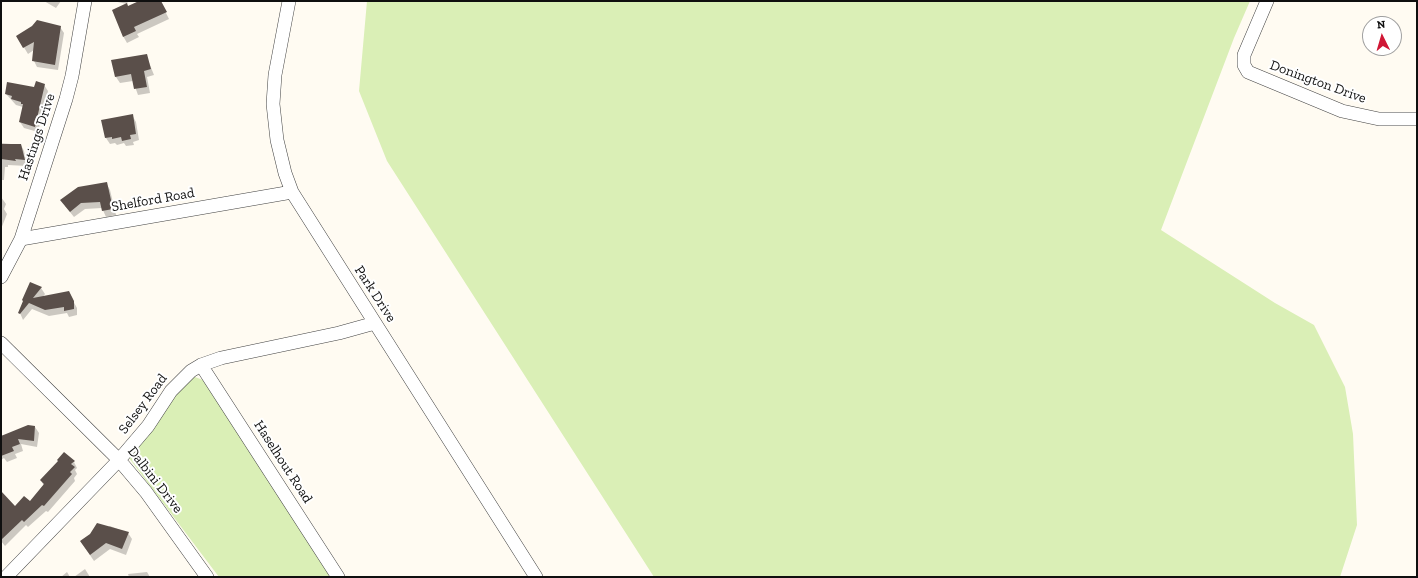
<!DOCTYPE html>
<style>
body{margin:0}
#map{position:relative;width:1418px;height:578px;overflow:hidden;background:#fffbf2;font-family:"Zilla Slab",serif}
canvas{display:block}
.frame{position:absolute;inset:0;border:2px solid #0f0f0f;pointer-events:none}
.north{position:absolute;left:1362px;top:16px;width:40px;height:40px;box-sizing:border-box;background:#fff;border:1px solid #9f9f9f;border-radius:50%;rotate:355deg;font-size:11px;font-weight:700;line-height:16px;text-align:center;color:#0f0f0f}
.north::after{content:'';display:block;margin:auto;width:14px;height:18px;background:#d01735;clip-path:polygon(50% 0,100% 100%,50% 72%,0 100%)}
</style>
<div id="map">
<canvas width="1418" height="578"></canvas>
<div class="frame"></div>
<div class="north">N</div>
</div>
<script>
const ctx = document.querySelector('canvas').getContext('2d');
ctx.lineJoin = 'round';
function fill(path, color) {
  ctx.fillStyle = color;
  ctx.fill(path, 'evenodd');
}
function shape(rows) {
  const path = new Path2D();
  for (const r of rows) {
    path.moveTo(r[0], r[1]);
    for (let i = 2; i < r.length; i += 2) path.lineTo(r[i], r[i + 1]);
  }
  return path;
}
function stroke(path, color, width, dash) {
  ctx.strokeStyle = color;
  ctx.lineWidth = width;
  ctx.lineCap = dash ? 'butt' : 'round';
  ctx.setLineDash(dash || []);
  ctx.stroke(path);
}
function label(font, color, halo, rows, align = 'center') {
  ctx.font = font + ' "Zilla Slab",serif';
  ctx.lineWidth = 4;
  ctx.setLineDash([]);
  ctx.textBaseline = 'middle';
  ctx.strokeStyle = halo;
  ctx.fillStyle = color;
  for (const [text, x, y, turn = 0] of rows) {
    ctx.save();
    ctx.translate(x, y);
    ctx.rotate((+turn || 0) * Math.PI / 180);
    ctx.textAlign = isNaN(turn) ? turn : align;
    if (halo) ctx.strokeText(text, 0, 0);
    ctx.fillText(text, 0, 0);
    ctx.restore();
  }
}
fill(shape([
 [367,1,1250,1,1234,38,1161,230,1275,303,1314,325,1345,387,1353,434,1357,525,1340,577,654,577,387,161,359,91],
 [195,377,203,380,332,577,219,577,129,458,170,394,189,378]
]), '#daefb6');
fill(shape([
 [44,1,61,1,56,8],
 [113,1,128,1,127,4],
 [142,1,160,1,169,19,137,34,139,37,127,43,123,36],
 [60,27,64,33,58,70,37,67,34,61,34,50,28,54,17,36],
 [146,55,154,75,147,77,150,93,138,95,133,81,120,83,116,77,113,61],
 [44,85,48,91,38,132,24,128,20,122,23,107,16,105,6,94],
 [132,115,136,122,139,140,133,142,134,145,126,146,124,143,117,145,115,143,110,144,106,138,102,121],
 [1,143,21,145,24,151,27,166,8,165,8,167,5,167,4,180,1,180],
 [106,183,110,190,116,215,106,217,102,208,85,209,74,217,65,206],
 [1,197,6,204,4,209,7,214,1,229],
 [41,288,45,294,42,298,72,299,77,308,77,315,69,317,67,313,49,316,32,309,23,320,20,313],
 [35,427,39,433,37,447,21,444,23,451,15,454,17,458,7,462,4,458,1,460,1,436],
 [74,462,77,468,75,470,77,474,74,478,75,481,48,512,46,511,28,527,26,525,5,546,1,541,1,501,15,507,30,503,44,486,41,480],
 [110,526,128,533,132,539,126,555,110,549,94,561,81,542],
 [85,569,90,577,74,577],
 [67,572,70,577,61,577],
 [147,572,150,577,129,577,128,574]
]), '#0003');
fill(shape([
 [139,1,161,1,167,12,134,27,136,31,123,37,112,10,127,3,128,6],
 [37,20,61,26,55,65,32,61,34,42,23,48,16,36,32,26],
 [147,54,151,69,144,71,147,87,134,89,131,74,115,77,111,60],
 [36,81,45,84,35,127,19,122,23,104,21,104,21,102,11,99,12,96,5,94,7,82,34,87],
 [133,114,136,134,130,135,131,139,122,141,121,137,112,139,112,137,105,138,101,120],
 [1,144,21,144,25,160,15,159,16,161,1,159],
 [107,182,113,209,102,211,100,202,81,203,70,212,60,200,78,187],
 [30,282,42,287,33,298,69,291,74,301,74,309,64,311,64,307,45,310,29,303,20,314,18,313,23,301,22,300],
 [28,425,35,426,34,441,18,439,20,444,12,447,14,451,1,456,1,436],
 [64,452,75,461,71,464,75,467,70,472,72,474,44,506,42,505,24,522,22,520,1,540,1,491,15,506,24,496,30,501,44,484,40,480,58,461,57,460],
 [97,523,129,532,122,549,106,543,90,555,80,541,90,534]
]), '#5a4f4a');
const minor = shape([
 [289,1,275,75,273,104,277,140,285,173,292,192,536,577],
 [1267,1,1244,55,1244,65,1248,72,1342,111,1379,119,1417,119],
 [21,239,292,192],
 [1,277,21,239,66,99,72,76,85,1],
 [1,343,119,460,146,492,207,577],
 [201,365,338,577],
 [6,577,119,460,148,426,171,391,191,371,201,365,221,358,339,333,375,323]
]);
stroke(minor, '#424242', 14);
stroke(minor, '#fff', 13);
label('14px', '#0f0f0f', '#fff', [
 ["Donington Drive",1318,82,20],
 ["Hastings Drive",37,137,-72],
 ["Shelford Road",153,200,-10],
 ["Park Drive",375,294,57],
 ["Selsey Road",143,404,-53],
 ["Haselhout Road",283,462,57],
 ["Dalbini Drive",155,480,52]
]);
</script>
